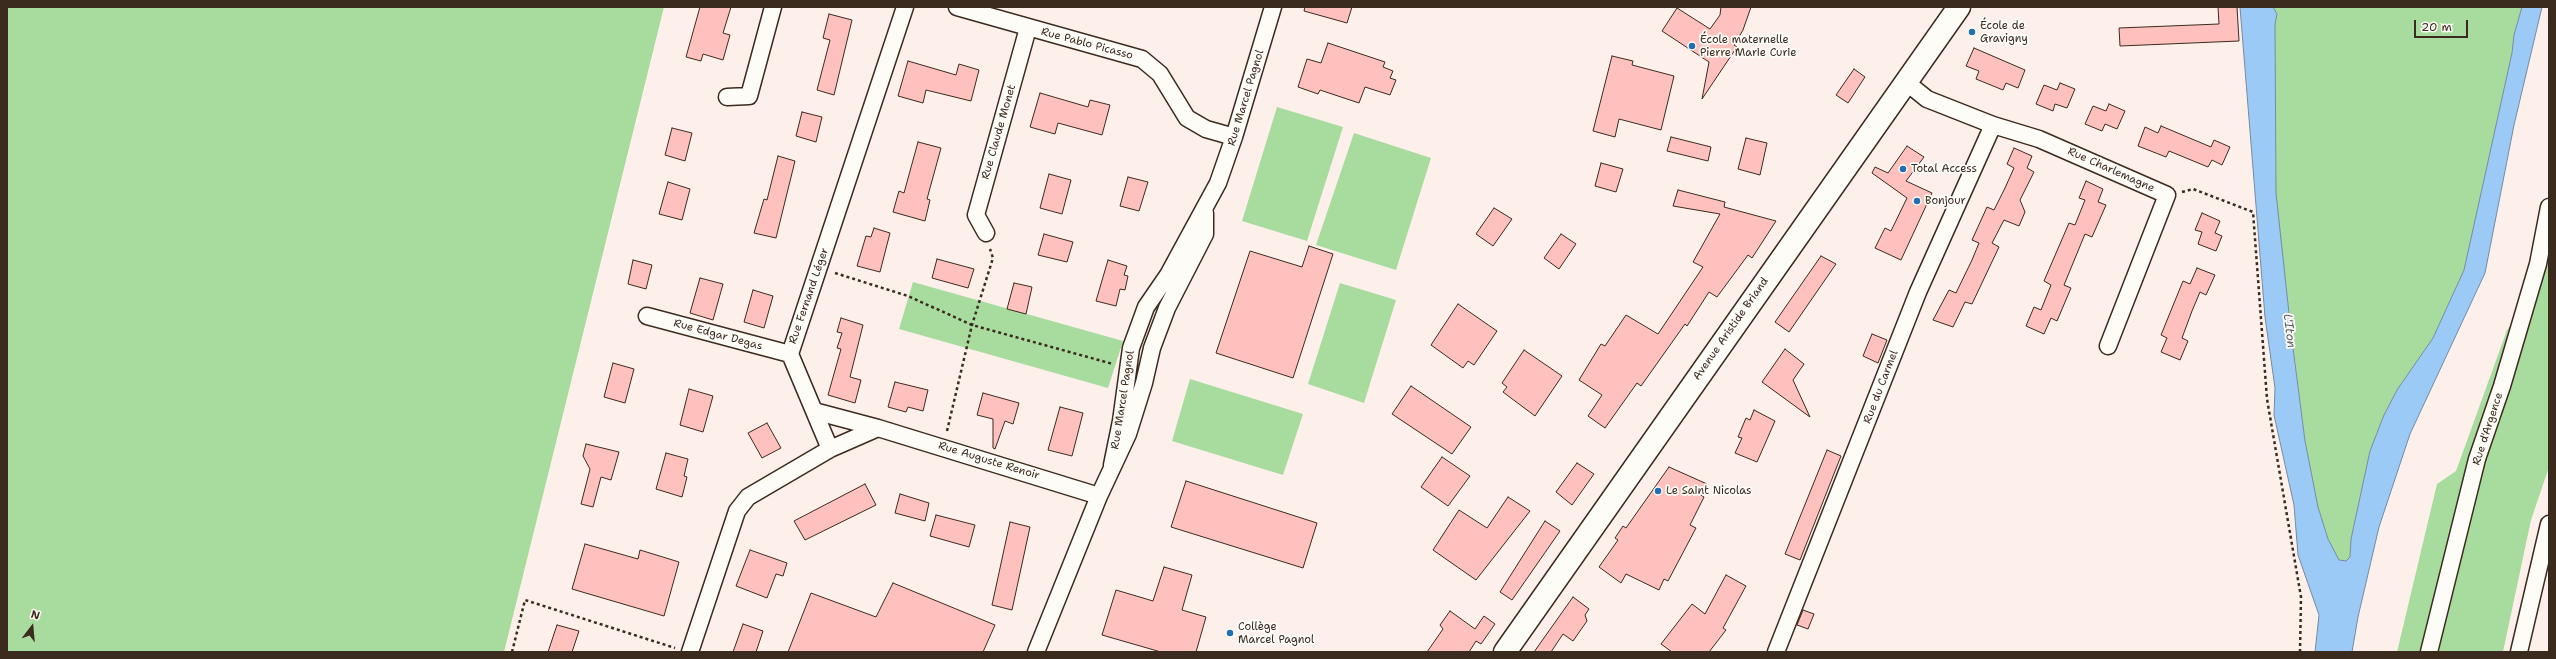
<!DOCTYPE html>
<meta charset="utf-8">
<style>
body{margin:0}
#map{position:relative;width:2556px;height:659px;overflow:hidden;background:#fdf0eb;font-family:"Shantell Sans",sans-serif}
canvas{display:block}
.frame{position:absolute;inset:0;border:8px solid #3b2a1e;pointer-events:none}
.north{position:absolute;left:12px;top:607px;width:40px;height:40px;-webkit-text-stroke:3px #fdfcf7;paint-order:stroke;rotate:16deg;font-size:11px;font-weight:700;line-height:16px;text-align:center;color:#3b2a1e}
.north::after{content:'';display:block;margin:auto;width:14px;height:18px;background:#3b2a1e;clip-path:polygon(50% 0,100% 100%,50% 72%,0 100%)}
.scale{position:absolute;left:2414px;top:20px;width:54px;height:18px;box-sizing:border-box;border:2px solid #3b2a1e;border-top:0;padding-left:5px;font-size:12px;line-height:14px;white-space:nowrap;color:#3b2a1e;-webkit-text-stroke:3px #fdfcf7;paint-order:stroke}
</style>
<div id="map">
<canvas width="2556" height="659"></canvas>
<div class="frame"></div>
<div class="north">N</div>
<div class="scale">20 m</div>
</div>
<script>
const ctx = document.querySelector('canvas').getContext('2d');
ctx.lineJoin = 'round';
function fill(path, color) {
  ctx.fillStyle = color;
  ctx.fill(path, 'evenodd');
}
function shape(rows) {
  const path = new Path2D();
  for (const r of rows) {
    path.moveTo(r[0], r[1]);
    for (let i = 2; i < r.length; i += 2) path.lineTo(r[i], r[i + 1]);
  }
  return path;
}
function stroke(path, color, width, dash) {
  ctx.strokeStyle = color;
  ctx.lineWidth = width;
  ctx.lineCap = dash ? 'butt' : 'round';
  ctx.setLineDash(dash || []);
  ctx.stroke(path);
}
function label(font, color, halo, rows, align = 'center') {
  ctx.font = font + ' "Shantell Sans",sans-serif';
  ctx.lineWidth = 3.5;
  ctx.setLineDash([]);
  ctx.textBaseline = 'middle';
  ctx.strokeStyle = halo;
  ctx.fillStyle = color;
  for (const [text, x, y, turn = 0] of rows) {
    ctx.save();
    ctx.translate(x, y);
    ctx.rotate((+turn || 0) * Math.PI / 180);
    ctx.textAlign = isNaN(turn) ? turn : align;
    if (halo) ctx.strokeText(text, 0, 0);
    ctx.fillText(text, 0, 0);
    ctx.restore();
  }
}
fill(shape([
 [7,7,664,7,504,652,7,652],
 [2273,7,2522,7,2514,35,2512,53,2464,270,2433,338,2397,390,2384,415,2370,451,2351,539,2350,557,2346,561,2339,560,2328,539,2318,507,2305,441,2280,239,2276,193,2275,24,2277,14],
 [1277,107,1343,127,1307,241,1242,221],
 [1354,133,1431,158,1396,270,1316,245],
 [2549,230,2549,467,2531,520,2503,652,2397,652,2437,484,2456,471,2507,330,2534,296],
 [913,282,1123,341,1108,388,899,329],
 [1340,283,1396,300,1364,403,1308,384],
 [1190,379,1303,414,1283,475,1172,441]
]), '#a8db9e');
const water = shape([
 [2240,7,2273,7,2277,14,2275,24,2276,193,2291,332,2305,441,2318,507,2328,539,2339,560,2346,561,2350,557,2351,539,2370,451,2384,415,2397,390,2433,338,2464,270,2512,53,2514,35,2522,7,2542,7,2514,125,2485,273,2410,434,2379,527,2358,617,2352,652,2315,652,2319,615,2298,555,2294,505,2274,415,2275,388,2265,317,2240,7]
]);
fill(water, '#9bcaf7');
stroke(water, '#758aa0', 1);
const building = shape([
 [700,7,731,7,723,33,730,35,723,60,703,54,701,61,686,57,700,7],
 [1305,7,1352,7,1347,23,1304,11,1305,7],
 [1721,7,1751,7,1743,30,1734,45,1737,47,1702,99,1709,62,1662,31,1677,8,1710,29,1720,15,1721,7],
 [2218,7,2237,7,2239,41,2120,46,2119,28,2219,24,2218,7],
 [829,14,852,20,834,95,817,90,830,40,823,38,829,14],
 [1328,43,1385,62,1383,67,1393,71,1390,78,1396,80,1390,95,1365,87,1359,103,1320,90,1318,94,1298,87,1307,59,1321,63,1328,43],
 [1974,48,2025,70,2018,88,2006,83,2003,90,1976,79,1979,71,1966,66,1974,48],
 [1612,56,1633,61,1632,65,1674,76,1661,130,1619,119,1615,137,1593,131,1612,56],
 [908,61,956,75,959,64,979,70,971,101,926,90,923,103,898,96,908,61],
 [1854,69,1865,77,1848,103,1836,95,1854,69],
 [2060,83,2075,89,2067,108,2055,104,2053,111,2036,104,2044,85,2057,90,2060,83],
 [1040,93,1088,107,1090,100,1110,105,1102,135,1058,123,1055,134,1030,127,1040,93],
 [2109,104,2125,111,2117,129,2105,124,2102,131,2085,124,2093,106,2106,111,2109,104],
 [802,112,822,117,816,142,796,136,802,112],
 [2161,126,2211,147,2214,140,2230,147,2222,165,2212,160,2208,167,2169,151,2166,157,2138,146,2145,127,2158,133,2161,126],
 [672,128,692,133,685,161,665,155,672,128],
 [1671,137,1711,147,1708,161,1667,151,1671,137],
 [1746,138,1767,143,1760,175,1738,169,1746,138],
 [918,142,941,148,927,199,930,200,925,221,893,212,899,191,904,193,918,142],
 [1907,146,1924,157,1906,181,1932,193,1901,260,1875,248,1885,228,1891,231,1907,198,1872,173,1875,167,1888,173,1907,146],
 [2014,148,2032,156,2027,168,2034,172,2020,200,2025,212,2019,226,2004,220,1992,243,1999,247,1972,304,1965,302,1953,327,1933,320,1949,290,1956,293,1972,260,1979,243,1972,240,1987,207,1994,210,2005,188,2014,168,2007,164,2014,148],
 [778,156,795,161,776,238,754,233,764,199,767,200,778,156],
 [1601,163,1623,169,1616,192,1595,186,1601,163],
 [1049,174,1071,180,1062,214,1040,208,1049,174],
 [1128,177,1148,182,1139,211,1120,206,1128,177],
 [2086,181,2103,189,2098,202,2106,205,2092,237,2085,234,2064,285,2071,288,2057,321,2051,318,2044,334,2026,326,2034,307,2041,310,2051,285,2044,281,2069,223,2075,225,2085,200,2079,198,2086,181],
 [668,182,690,189,682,220,659,214,668,182],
 [1678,190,1725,202,1724,207,1776,221,1752,258,1748,255,1717,297,1709,292,1687,326,1685,324,1641,386,1637,383,1605,428,1588,416,1602,395,1579,380,1601,344,1605,346,1626,315,1658,334,1703,267,1693,262,1720,214,1673,206,1678,190],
 [1494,208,1512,219,1493,246,1476,234,1494,208],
 [2202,213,2220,221,2215,233,2222,236,2216,251,2198,244,2202,232,2195,230,2202,213],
 [874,228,890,233,880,272,857,266,866,236,871,237,874,228],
 [1044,234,1073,242,1067,262,1038,255,1044,234],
 [1561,234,1576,244,1559,269,1544,258,1561,234],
 [1309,246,1333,254,1293,378,1216,353,1250,251,1302,267,1309,246],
 [1821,256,1836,264,1789,332,1775,322,1821,256],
 [937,259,974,269,968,288,932,278,937,259],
 [633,260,652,265,646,289,628,284,633,260],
 [1108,260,1127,266,1124,275,1128,276,1125,290,1120,289,1116,306,1096,301,1108,260],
 [2197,268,2215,275,2206,295,2200,292,2192,311,2182,338,2188,341,2180,360,2161,352,2167,338,2161,335,2183,281,2190,284,2197,268],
 [700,278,723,284,713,320,690,313,700,278],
 [1014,283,1032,287,1026,314,1007,309,1014,283],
 [753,290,773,296,764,328,744,322,753,290],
 [1458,304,1497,331,1474,365,1468,361,1463,368,1431,345,1458,304],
 [841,318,863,325,850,377,861,380,855,403,828,395,841,349,837,348,842,333,837,332,841,318],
 [1872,334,1887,340,1878,363,1863,356,1872,334],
 [1785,349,1804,364,1793,380,1810,417,1762,382,1785,349],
 [1524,350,1562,376,1535,416,1503,392,1507,387,1502,383,1524,350],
 [613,363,634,369,625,403,604,397,613,363],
 [895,382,928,390,923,411,908,407,906,412,888,407,895,382],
 [1411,386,1471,427,1452,454,1392,414,1411,386],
 [689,389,713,396,703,432,680,425,689,389],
 [983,393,1019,403,1013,424,1005,421,995,449,993,448,993,419,977,415,983,393],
 [1060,407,1083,413,1072,456,1048,450,1060,407],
 [1754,410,1775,421,1757,462,1735,453,1742,438,1738,437,1746,418,1750,420,1754,410],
 [767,423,781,448,762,458,748,433,767,423],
 [586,444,619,452,611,480,601,477,593,507,581,504,590,469,583,456,586,444],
 [1827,450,1841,456,1800,560,1785,554,1827,450],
 [666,453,688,459,684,476,687,477,682,497,656,489,666,453],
 [1442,457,1470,476,1448,506,1421,487,1442,457],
 [1577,463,1594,474,1572,505,1556,492,1577,463],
 [1669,467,1707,484,1701,495,1704,497,1690,525,1696,528,1668,581,1664,579,1659,590,1626,574,1621,583,1599,567,1618,540,1615,538,1623,526,1626,528,1669,467],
 [1186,481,1317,523,1303,568,1171,527,1186,481],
 [865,484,876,505,805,540,794,521,865,484],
 [900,494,929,503,925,521,895,513,900,494],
 [1508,497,1530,511,1476,580,1433,550,1459,510,1487,528,1508,497],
 [936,515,975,525,969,547,930,536,936,515],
 [1545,521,1560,531,1512,600,1500,592,1545,521],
 [1010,522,1030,527,1012,610,992,605,1010,522],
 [585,544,638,559,640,550,679,562,664,616,572,589,585,544],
 [750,550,787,563,783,576,776,574,767,598,736,586,750,550],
 [1164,567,1192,575,1182,610,1206,617,1196,652,1161,652,1102,635,1116,590,1153,601,1164,567],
 [1726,575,1746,586,1723,628,1726,630,1709,652,1672,652,1661,644,1692,604,1705,614,1726,575],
 [893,583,995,625,983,652,788,652,811,593,876,617,893,583],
 [1573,597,1589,609,1585,615,1587,621,1573,641,1563,634,1551,652,1534,652,1573,597],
 [1803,610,1814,614,1808,629,1797,625,1803,610],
 [1450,611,1475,629,1484,616,1495,624,1481,644,1476,641,1469,652,1427,652,1443,629,1440,625,1450,611],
 [743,624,763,631,756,652,733,652,743,624],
 [557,625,579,631,572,652,548,652,557,625]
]);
fill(building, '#fec1bd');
stroke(building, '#3b2a1e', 1);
const minor = shape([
 [957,7,1142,59,1160,74,1187,118,1206,129,1234,137],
 [1906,82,1927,99,1993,125,2039,139,2167,195,2108,346],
 [727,97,749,96,773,7],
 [986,233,976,215,1028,28],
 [647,316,790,354],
 [814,411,878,428],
 [830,449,790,354,905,7],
 [1112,465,1121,421,1131,348,1146,307,1168,275,1218,183,1234,137,1273,7],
 [690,652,737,511,748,497,830,449,878,428,1099,496],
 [1036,652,1099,496,1128,434,1144,383,1152,348,1167,308,1205,234,1205,213],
 [1776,652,1918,292,1993,125],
 [2429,652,2477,459,2502,386,2538,264,2549,207],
 [2519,652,2549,524]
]);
const primary = shape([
 [1505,652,1959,7]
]);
stroke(minor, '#3b2a1e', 19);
stroke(primary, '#3b2a1e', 25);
stroke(shape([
 [2182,192,2193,189,2253,212,2267,399,2301,597,2300,652],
 [835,273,908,296,972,325,1113,364],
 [947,431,972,325,993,258,990,249],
 [512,652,525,600,675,648]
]), '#3b2a1e', 2.5, [3, 3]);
stroke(minor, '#fdfcf7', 16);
stroke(primary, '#fdfcf7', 22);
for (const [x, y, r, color] of [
 [1972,32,4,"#1f6fb2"],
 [1692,46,4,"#1f6fb2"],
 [1903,169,4,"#1f6fb2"],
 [1917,201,4,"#1f6fb2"],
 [1658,491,4,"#1f6fb2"],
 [1230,633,4,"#1f6fb2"]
]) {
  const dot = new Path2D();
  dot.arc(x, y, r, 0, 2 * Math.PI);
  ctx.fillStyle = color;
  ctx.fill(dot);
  stroke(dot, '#fdfcf7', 1.5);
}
label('11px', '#3b2a1e', '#fdfcf7', [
 ["École de",1980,26],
 ["Gravigny",1980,39],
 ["École maternelle",1700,40],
 ["Pierre Marie Curie",1700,53],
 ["Total Access",1911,169],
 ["Bonjour",1925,201],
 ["Le Saint Nicolas",1666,491],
 ["Collège",1238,627],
 ["Marcel Pagnol",1238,640]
], 'left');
label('11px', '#3b2a1e', '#fdfcf7', [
 ["Rue Pablo Picasso",1087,44,15],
 ["Rue Marcel Pagnol",1246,98,-73],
 ["Rue Claude Monet",999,132,-74],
 ["Rue Charlemagne",2111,170,24],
 ["Rue Fernand Léger",809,296,-71],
 ["Avenue Aristide Briand",1731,329,-55],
 ["Rue Edgar Degas",718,335,15],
 ["Rue du Carmel",1881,387,-69],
 ["Rue Marcel Pagnol",1123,400,-81],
 ["Rue d'Argence",2488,429,-72],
 ["Rue Auguste Renoir",989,461,17]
]);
label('italic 12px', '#585a5f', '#fdfcf7', [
 ["L'Iton",2289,331,83]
]);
</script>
